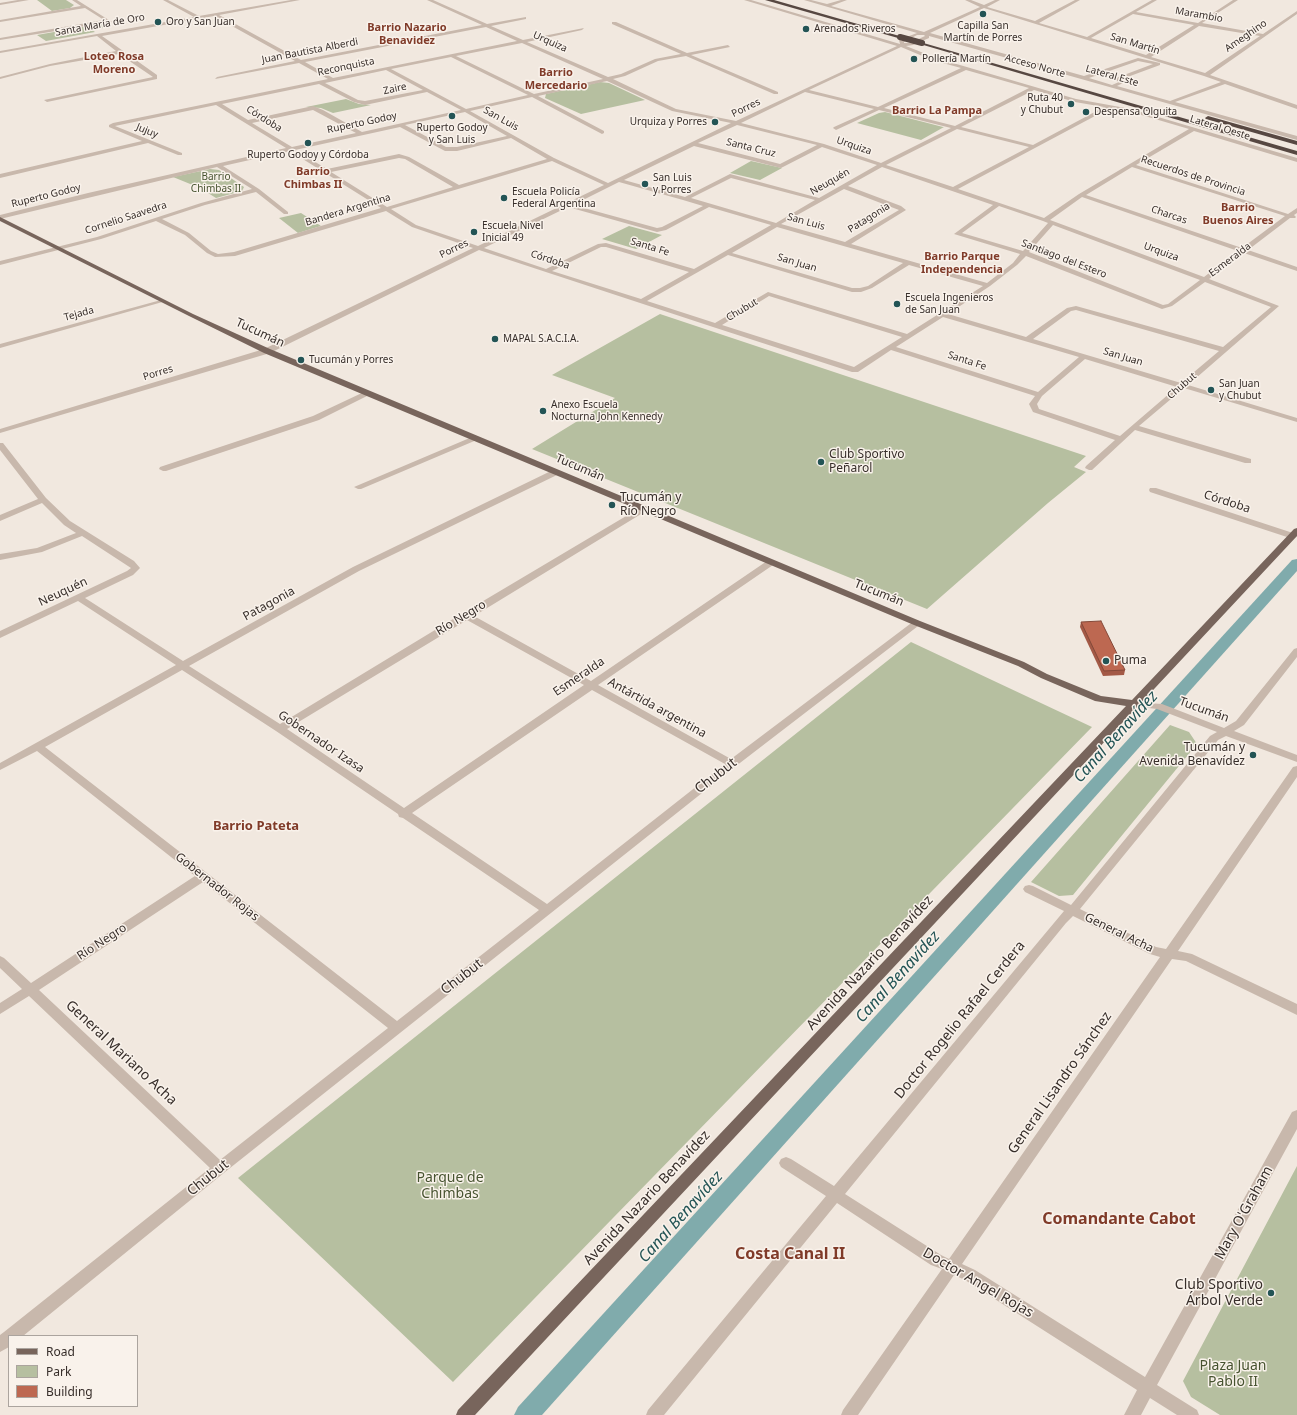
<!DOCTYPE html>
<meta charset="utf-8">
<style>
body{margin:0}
#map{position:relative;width:1297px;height:1415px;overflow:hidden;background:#f1e8df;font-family:"Noto Sans",sans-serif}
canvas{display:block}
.legend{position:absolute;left:8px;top:1335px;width:130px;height:72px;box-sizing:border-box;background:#f9f2eb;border:1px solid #aba49e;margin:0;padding:5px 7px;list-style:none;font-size:12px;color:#372e2a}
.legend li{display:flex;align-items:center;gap:8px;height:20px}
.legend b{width:20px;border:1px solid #aba49e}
</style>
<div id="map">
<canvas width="1297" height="1415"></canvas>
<ul class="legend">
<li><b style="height:5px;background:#78655c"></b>Road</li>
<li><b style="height:11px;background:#b6bfa0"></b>Park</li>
<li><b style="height:11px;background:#bd6851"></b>Building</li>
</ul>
</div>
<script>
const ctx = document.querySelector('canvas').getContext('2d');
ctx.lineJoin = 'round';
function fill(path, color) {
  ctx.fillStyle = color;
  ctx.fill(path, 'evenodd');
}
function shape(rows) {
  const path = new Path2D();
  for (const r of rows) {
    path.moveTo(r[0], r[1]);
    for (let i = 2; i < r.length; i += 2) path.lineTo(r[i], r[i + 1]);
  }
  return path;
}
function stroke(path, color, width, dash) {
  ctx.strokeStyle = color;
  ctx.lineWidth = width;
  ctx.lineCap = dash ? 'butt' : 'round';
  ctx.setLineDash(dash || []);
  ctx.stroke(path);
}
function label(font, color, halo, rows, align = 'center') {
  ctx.font = font + ' "Noto Sans",sans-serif';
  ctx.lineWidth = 3;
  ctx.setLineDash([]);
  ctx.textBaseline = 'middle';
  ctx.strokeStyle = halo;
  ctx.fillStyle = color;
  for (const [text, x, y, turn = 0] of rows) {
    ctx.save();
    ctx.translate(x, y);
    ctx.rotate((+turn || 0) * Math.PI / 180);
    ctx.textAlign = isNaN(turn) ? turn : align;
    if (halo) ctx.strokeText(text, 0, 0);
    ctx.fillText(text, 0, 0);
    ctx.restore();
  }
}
fill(shape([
 [66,0,74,5,70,8,52,11,37,0],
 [99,24,105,24,109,27,92,30,95,32,46,41,37,35],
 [600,82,609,83,645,100,581,114,545,98,546,94],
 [346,99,359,104,371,105,333,113,321,108,306,107],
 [885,112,943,127,944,127,921,140,857,123,879,113],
 [751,161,782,168,760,180,730,173],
 [210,169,219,170,244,187,242,191,216,198,200,188,173,177],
 [301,213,321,226,298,233,279,218],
 [629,226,662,235,636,249,602,239],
 [660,314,1086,456,1074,467,1086,472,1048,503,927,609,532,449,615,398,552,375],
 [911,642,1092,727,453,1382,238,1178],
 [1170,725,1189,732,1197,744,1073,895,1059,896,1031,882],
 [1297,1166,1297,1415,1220,1415,1191,1397,1183,1381]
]), '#b6bfa0');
fill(shape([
 [1297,559,1297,571,542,1415,514,1415,518,1407,1292,560,1297,559]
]), '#80abac');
fill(shape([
 [18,0,29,0,0,5,0,3,18,0],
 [72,0,77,0,112,22,0,40,0,38,104,20,85,8,0,22,0,20,81,6,72,0],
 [163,0,168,0,199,16,291,0,300,0,219,15,301,60,482,25,427,0,433,0,487,24,526,17,526,19,491,26,523,40,584,28,582,30,527,42,608,77,621,74,655,59,681,54,612,24,612,22,616,22,687,53,728,45,730,47,691,55,778,92,778,94,774,94,686,56,658,61,625,76,613,79,676,109,736,121,897,46,744,0,751,0,900,44,899,40,917,33,804,0,811,0,827,4,841,0,847,0,831,6,924,32,980,7,965,0,971,0,984,5,995,0,1000,0,987,7,1035,21,1075,0,1080,0,1039,23,1087,37,1152,0,1157,0,1136,12,1198,23,1233,0,1238,0,1202,23,1263,34,1297,11,1297,14,1210,75,1297,105,1297,109,1225,84,1175,102,1297,136,1297,140,929,36,929,38,913,45,906,46,936,58,1076,99,1131,109,1297,158,1297,162,1194,131,1136,165,1288,214,1297,208,1297,213,1294,215,1296,217,1295,218,1290,218,1248,250,1297,267,1297,271,1244,253,1209,279,1279,306,1188,385,1297,418,1297,422,1184,388,1139,426,1251,459,1251,463,1245,463,1135,430,1092,470,1089,470,1085,468,1086,466,1115,440,1033,412,1029,404,1035,396,891,350,858,372,852,372,713,327,479,250,270,353,0,433,0,429,264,349,473,248,412,227,386,211,235,256,215,257,207,253,185,235,156,221,101,239,0,265,0,261,97,237,201,203,252,189,217,167,0,219,0,215,88,193,286,148,216,105,115,126,182,153,182,155,178,155,148,143,0,178,0,174,142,141,109,127,109,125,113,123,328,79,299,63,215,79,217,77,295,61,214,16,102,36,157,75,157,79,47,102,44,100,153,77,119,54,50,66,0,79,0,77,50,64,116,51,97,36,0,53,0,51,194,17,163,0],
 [984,8,1204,76,1221,82,1170,101,1117,86,1125,82,1122,79,1160,65,1160,63,1138,58,1084,76,930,33,984,8],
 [1133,14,1194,25,1146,55,1091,38,1133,14],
 [1199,26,1260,36,1205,73,1151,57,1199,26],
 [486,27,517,41,333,78,305,62,486,27],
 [917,35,924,35,925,36,910,43,904,43,904,42,917,35],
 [522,43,603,79,534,94,456,56,522,43],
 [901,47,932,60,961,68,878,107,809,90,901,47],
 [451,57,528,95,466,109,391,69,451,57],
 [1138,61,1153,64,1116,78,1116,80,1119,82,1112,85,1089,78,1138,61],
 [386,70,423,90,365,101,358,100,325,83,386,70],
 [966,70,1029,88,955,126,884,108,966,70],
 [607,81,672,111,731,123,608,183,554,158,470,111,532,97,602,134,604,133,604,131,538,96,607,81],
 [319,84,354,102,365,105,427,92,461,110,362,132,323,110,313,106,248,120,222,104,319,84],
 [1034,90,1075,102,1104,107,1033,145,961,127,1034,90],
 [805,92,874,109,834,127,833,128,836,130,879,110,951,128,881,163,824,144,741,123,805,92],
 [1110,108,1128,111,1189,129,1079,194,1044,218,958,189,1110,108],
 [313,110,356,133,292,147,252,123,313,110],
 [465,112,507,136,457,147,446,147,405,125,465,112],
 [737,125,817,145,780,164,698,143,737,125],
 [400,127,445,151,457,151,511,138,547,159,459,185,409,157,399,154,327,169,295,150,400,127],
 [957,129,1029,147,953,187,886,165,957,129],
 [694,146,781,168,822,147,877,165,819,198,730,174,685,197,624,180,694,146],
 [290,151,381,208,234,252,218,254,211,251,189,233,162,219,205,205,256,192,284,214,288,214,288,212,259,189,223,166,290,151],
 [399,158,405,159,453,187,387,207,331,172,399,158],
 [552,161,604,185,478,246,416,225,391,209,552,161],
 [882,167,993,205,954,234,1020,254,1013,263,987,283,851,244,906,210,901,206,848,186,882,167],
 [1132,167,1285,216,1242,248,1086,195,1132,167],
 [731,178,815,200,776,223,691,198,731,178],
 [619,182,683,200,703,206,662,227,657,228,573,205,619,182],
 [844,189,899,210,845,242,781,224,844,189],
 [1082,197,1238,251,1204,277,1050,220,1082,197],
 [999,206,1043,221,1048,223,1023,251,962,233,999,206],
 [568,207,657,232,666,230,709,207,771,225,694,269,606,243,598,244,546,269,484,248,568,207],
 [1053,225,1200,280,1168,304,1163,305,1029,252,1053,225],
 [777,227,903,263,868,286,860,288,852,288,732,253,777,227],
 [601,247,606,247,689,272,641,299,552,271,601,247],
 [728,255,852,292,861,292,872,288,909,265,983,286,907,334,768,292,715,323,647,301,728,255],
 [1026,256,1162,309,1172,306,1205,282,1271,307,1223,347,1076,306,1067,308,1026,337,948,314,990,286,1017,265,1026,256],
 [769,296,902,337,854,367,722,325,769,296],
 [1076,310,1219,351,1181,383,1033,339,1071,311,1076,310],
 [943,317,1079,357,1038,392,896,347,943,317],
 [1085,359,1177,387,1120,436,1039,409,1037,404,1042,396,1085,359],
 [161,300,166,301,0,348,0,344,161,300],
 [364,392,367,392,371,394,319,420,166,471,163,471,159,469,160,467,313,416,364,392],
 [472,437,475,437,479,439,361,489,358,489,354,487,472,437],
 [0,443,3,443,46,498,70,521,134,561,140,568,133,575,85,598,183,661,353,567,553,470,559,470,559,474,359,571,189,666,280,724,463,613,643,506,647,509,646,511,474,616,591,681,767,561,773,561,774,563,773,565,598,685,731,759,914,621,917,620,922,623,736,766,225,1172,23,1336,9,1336,9,1347,0,1352,0,1335,4,1332,210,1168,29,996,0,1014,0,1003,22,989,0,968,0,956,4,958,31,983,195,876,37,751,0,770,0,763,176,665,78,601,0,638,0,631,127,571,131,568,82,536,42,552,0,560,0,554,37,548,76,533,64,525,42,503,0,521,0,515,38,499,0,450,0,443],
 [467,620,584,685,404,808,287,729,467,620],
 [182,670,276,731,398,814,399,817,403,818,539,910,397,1021,45,747,182,670],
 [592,690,725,764,547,904,412,813,592,690],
 [203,882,388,1028,220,1160,39,990,203,882],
 [1150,488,1156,488,1296,534,1297,536,1293,539,1290,538,1150,492,1149,490,1150,488],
 [1297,648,1297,657,1244,725,1234,731,1297,755,1297,762,1226,736,1218,740,1080,909,1156,947,1166,949,1293,767,1297,766,1297,777,1178,951,1192,954,1297,1004,1297,1015,1186,961,1172,959,962,1264,975,1270,1145,1377,1292,1112,1297,1110,1297,1129,1157,1385,1197,1410,1199,1415,1177,1415,1150,1398,1141,1415,1124,1415,1137,1390,965,1280,954,1275,858,1415,841,1415,843,1410,942,1269,931,1265,837,1203,664,1415,646,1415,648,1410,826,1196,781,1167,779,1163,781,1159,786,1157,791,1159,834,1186,1064,911,1025,892,1023,889,1025,886,1029,885,1033,886,1071,905,1210,736,1217,732,1157,709,1132,706,1131,704,1132,702,1162,704,1224,728,1236,721,1294,649,1297,648],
 [1073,916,1150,954,1160,957,949,1259,941,1255,845,1194,1066,923,1073,916]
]), '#c8b8ac');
fill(shape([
 [0,217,193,314,270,349,920,621,1024,662,1047,674,1101,696,1132,700,1294,529,1297,528,1297,536,1141,703,1140,706,1137,707,475,1415,456,1415,458,1410,1126,706,1095,701,1041,678,1018,666,914,625,264,353,189,316,0,221,0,217]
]), '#78655c');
fill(shape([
 [765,0,774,0,903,37,898,38,765,0],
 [920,42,1297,151,1297,155,920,44,920,42],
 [1208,116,1297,141,1297,145,1206,119,1205,118,1208,116]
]), '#574842');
stroke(shape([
 [900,37,922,43]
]), '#574842', 6);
fill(shape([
 [1081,622,1125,670,1124,675,1103,676,1080,627]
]), '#a35946');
const building = shape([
 [1101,621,1125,670,1104,671,1081,622,1101,621]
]);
fill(building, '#bd6851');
stroke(building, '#844939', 1);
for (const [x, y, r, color] of [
 [983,14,4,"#235455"],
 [158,22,4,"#235455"],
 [806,29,4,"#235455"],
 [914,59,4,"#235455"],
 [1071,104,4,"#235455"],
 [1086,112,4,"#235455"],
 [452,116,4,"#235455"],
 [715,122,4,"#235455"],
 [308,143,4,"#235455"],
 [645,184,4,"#235455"],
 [504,198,4,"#235455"],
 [474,232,4,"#235455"],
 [897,304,4,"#235455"],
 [495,339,4,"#235455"],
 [301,360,4,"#235455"],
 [1211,390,4,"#235455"],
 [543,411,4,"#235455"],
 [821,462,4,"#235455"],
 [612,505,4,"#235455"],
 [1106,661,4,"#235455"],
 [1253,755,4,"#235455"],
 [1271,1293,4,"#235455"]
]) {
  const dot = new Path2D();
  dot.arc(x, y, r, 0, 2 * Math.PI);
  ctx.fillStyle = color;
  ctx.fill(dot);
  stroke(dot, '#f9f2eb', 1.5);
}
label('10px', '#372e2a', '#f9f2eb', [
 ["Marambio",1199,15,10],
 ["Santa María de Oro",100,25,-10],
 ["Ameghino",1246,36,-35],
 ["Urquiza",550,42,24],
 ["San Martín",1135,44,17],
 ["Juan Bautista Alberdi",310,51,-11],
 ["Acceso Norte",1035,66,16],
 ["Reconquista",346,67,-12],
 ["Lateral Este",1112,76,16],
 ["Zaire",395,89,-12],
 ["Porres",746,108,-26],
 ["Córdoba",264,119,32],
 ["San Luis",501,119,29],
 ["Ruperto Godoy",362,123,-12],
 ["Lateral Oeste",1220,128,17],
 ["Jujuy",147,131,22],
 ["Urquiza",854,146,19],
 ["Santa Cruz",751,148,14],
 ["Recuerdos de Provincia",1193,176,18],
 ["Neuquén",830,182,-30],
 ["Ruperto Godoy",46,196,-14],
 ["Bandera Argentina",348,210,-17],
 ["Charcas",1169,215,19],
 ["Cornelio Saavedra",126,218,-18],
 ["Patagonia",869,218,-32],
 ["San Luis",806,222,16],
 ["Santa Fe",650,247,17],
 ["Porres",454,249,-26],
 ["Urquiza",1161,252,20],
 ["Santiago del Estero",1064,259,21],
 ["Córdoba",550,260,18],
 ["Esmeralda",1230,260,-37],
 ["San Juan",797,263,17],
 ["Chubut",742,310,-31],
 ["Tejada",79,314,-15],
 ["San Juan",1123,357,17],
 ["Santa Fe",967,361,18],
 ["Porres",158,373,-17],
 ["Chubut",1182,386,-41]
]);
label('10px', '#372e2a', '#f9f2eb', [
 ["Oro y San Juan",166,22],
 ["Capilla San",983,26,"center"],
 ["Martín de Porres",983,38,"center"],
 ["Arenados Riveros",814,29],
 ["Pollería Martín",922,59],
 ["Ruta 40",1063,98,"right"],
 ["y Chubut",1063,110,"right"],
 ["Despensa Olguita",1094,112],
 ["Urquiza y Porres",707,122,"right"],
 ["Ruperto Godoy",452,128,"center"],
 ["y San Luis",452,140,"center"],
 ["Ruperto Godoy y Córdoba",308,155,"center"],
 ["San Luis",653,178],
 ["y Porres",653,190],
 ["Escuela Policía",512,192],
 ["Federal Argentina",512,204],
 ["Escuela Nivel",482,226],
 ["Inicial 49",482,238],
 ["Escuela Ingenieros",905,298],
 ["de San Juan",905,310],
 ["MAPAL S.A.C.I.A.",503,339],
 ["Tucumán y Porres",309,360],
 ["San Juan",1219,384],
 ["y Chubut",1219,396],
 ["Anexo Escuela",551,405],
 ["Nocturna John Kennedy",551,417]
], 'left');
label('10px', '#475330', '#f9f2eb', [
 ["Barrio",216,177],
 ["Chimbas II",216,189]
]);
label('bold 11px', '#803b29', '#f9f2eb', [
 ["Barrio Nazario",407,28],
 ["Benavidez",407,41],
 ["Loteo Rosa",114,57],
 ["Moreno",114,70],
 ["Barrio",556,73],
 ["Mercedario",556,86],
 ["Barrio La Pampa",937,111],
 ["Barrio",313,172],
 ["Chimbas II",313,185],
 ["Barrio",1238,208],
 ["Buenos Aires",1238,221],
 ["Barrio Parque",962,257],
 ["Independencia",962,270]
]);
label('12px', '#372e2a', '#f9f2eb', [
 ["Tucumán",260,333,25],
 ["Tucumán",580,468,23],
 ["Córdoba",1227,502,18],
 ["Neuquén",63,592,-25],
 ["Tucumán",879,593,22],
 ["Patagonia",269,604,-29],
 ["Río Negro",461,618,-31],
 ["Esmeralda",579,677,-34],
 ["Antártida argentina",657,708,29],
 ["Tucumán",1204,710,20],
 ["Gobernador Izasa",321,742,34],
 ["Gobernador Rojas",217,887,38],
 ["General Acha",1119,933,26],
 ["Río Negro",102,942,-33]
]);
label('12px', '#372e2a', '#f9f2eb', [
 ["Club Sportivo",829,455],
 ["Peñarol",829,469],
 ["Tucumán y",620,498],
 ["Río Negro",620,512],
 ["Puma",1114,661],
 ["Tucumán y",1245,748,"right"],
 ["Avenida Benavídez",1245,762,"right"]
], 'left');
label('bold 13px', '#803b29', '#f9f2eb', [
 ["Barrio Pateta",256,826]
]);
label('14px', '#372e2a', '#f9f2eb', [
 ["Chubut",716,776,-38],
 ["Avenida Nazario Benavídez",870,963,-47],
 ["Chubut",462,977,-38],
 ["Doctor Rogelio Rafael Cerdera",960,1020,-51],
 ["General Mariano Acha",121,1053,43],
 ["General Lisandro Sánchez",1060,1083,-55],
 ["Chubut",208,1178,-39],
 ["Avenida Nazario Benavídez",647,1198,-47],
 ["Mary O'Graham",1244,1213,-61],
 ["Doctor Angel Rojas",978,1283,30]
]);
label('14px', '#475330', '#f9f2eb', [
 ["Parque de",450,1178],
 ["Chimbas",450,1194],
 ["Plaza Juan",1233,1366],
 ["Pablo II",1233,1382]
]);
label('14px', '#372e2a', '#f9f2eb', [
 ["Club Sportivo",1263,1285],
 ["Árbol Verde",1263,1301]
], 'right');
label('italic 16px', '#235455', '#f9f2eb', [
 ["Canal Benavídez",1116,737,-48],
 ["Canal Benavídez",898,977,-48],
 ["Canal Benavídez",681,1217,-48]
]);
label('bold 16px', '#803b29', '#f9f2eb', [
 ["Comandante Cabot",1119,1219],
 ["Costa Canal II",790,1254]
]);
</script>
